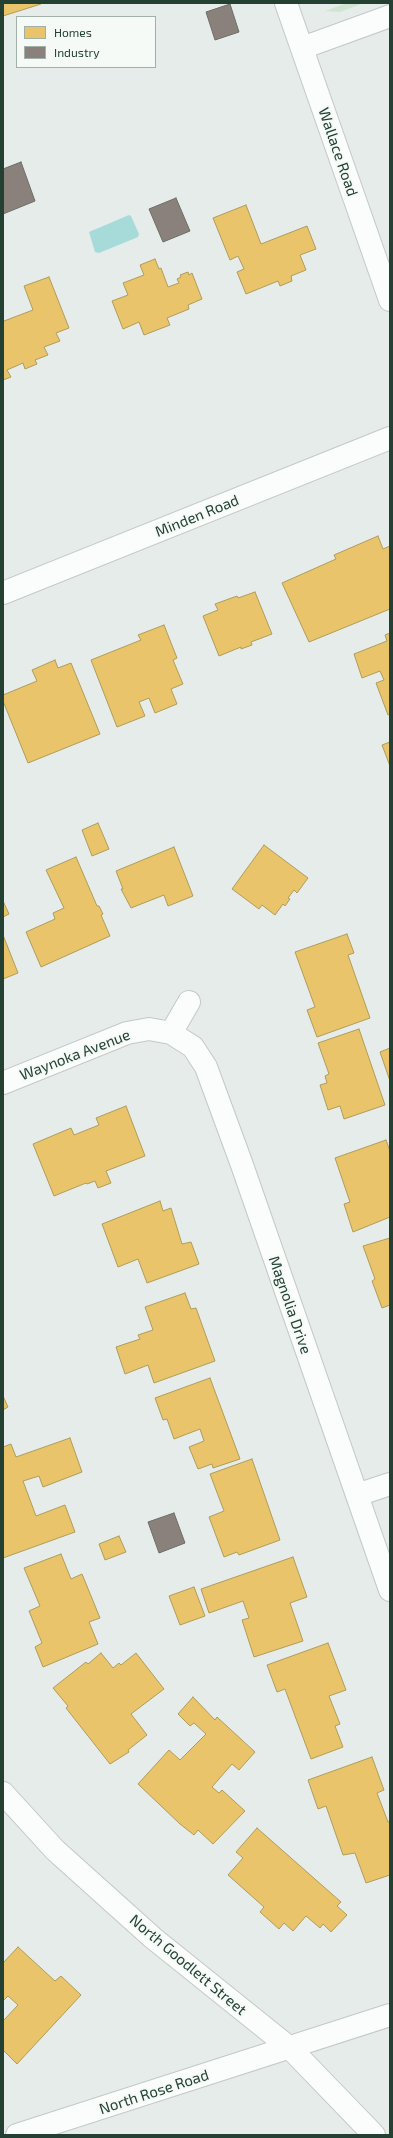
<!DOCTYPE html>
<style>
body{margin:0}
#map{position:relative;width:393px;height:2138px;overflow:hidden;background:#e6ece9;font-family:"Exo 2",sans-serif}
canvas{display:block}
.frame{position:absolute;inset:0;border:4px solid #234033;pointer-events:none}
.legend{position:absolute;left:16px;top:16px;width:140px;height:52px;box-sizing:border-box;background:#f5faf7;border:1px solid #a1b0a9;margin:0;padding:5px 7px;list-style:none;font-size:12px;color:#234033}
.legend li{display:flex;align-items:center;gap:8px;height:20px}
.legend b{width:20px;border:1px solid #a1b0a9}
</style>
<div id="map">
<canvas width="393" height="2138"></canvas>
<div class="frame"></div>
<ul class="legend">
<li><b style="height:11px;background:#e9c46a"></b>Homes</li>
<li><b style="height:11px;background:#8a817c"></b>Industry</li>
</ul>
</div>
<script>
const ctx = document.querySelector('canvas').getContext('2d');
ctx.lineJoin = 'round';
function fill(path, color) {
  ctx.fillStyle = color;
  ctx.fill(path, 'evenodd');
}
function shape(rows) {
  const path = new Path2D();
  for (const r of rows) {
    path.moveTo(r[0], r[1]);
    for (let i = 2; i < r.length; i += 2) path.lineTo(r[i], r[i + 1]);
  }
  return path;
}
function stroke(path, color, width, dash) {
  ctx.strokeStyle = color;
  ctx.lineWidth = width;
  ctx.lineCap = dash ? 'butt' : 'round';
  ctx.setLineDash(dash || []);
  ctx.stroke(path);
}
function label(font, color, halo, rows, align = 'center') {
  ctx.font = font + ' "Exo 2",sans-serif';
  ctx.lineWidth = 4;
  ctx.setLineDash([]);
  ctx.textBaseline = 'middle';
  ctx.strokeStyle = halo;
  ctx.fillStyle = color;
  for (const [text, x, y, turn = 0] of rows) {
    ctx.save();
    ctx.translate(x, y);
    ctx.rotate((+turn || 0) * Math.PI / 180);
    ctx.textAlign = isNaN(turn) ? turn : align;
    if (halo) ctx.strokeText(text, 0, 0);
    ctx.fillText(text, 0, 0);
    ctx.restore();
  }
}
fill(shape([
 [347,3,364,3,340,12,325,11]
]), '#cfe5d2');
fill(shape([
 [129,215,131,216,139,234,138,237,99,253,95,252,89,232]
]), '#a6dbda');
const homes = shape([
 [3,3,41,3,41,4,3,16,3,3],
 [246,205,261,244,307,226,316,249,300,255,306,270,291,276,292,281,280,286,278,281,246,294,237,272,244,269,238,256,230,260,213,218,246,205],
 [155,259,159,269,161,268,168,287,179,283,177,279,181,277,180,275,188,272,189,275,192,273,202,299,188,305,189,309,167,318,170,325,144,335,139,322,123,329,112,301,128,295,123,283,144,275,140,265,155,259],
 [49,277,69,328,56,333,60,341,44,347,48,355,35,360,37,364,25,369,23,363,7,370,11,377,3,380,3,320,4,321,33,310,24,286,49,277],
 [378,536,383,549,390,546,390,609,309,642,282,583,336,559,334,555,378,536],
 [255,592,272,634,251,642,252,645,241,649,241,647,219,656,203,616,218,610,215,604,237,596,238,598,255,592],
 [164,625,177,658,173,660,183,684,171,689,177,704,155,713,149,698,139,702,145,716,117,727,91,660,141,640,138,635,164,625],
 [390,633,390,714,388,715,376,683,384,680,380,671,362,678,354,654,387,641,385,635,390,633],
 [55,660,58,668,71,663,100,734,28,763,3,701,3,695,37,681,32,670,55,660],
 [390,742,390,766,382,745,390,742],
 [98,823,109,849,92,856,82,830,98,823],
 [264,845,308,878,297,893,294,890,288,898,290,899,285,906,283,904,275,915,262,905,259,909,232,889,264,845],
 [174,847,193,896,168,906,164,895,131,908,121,889,123,889,116,871,174,847],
 [76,857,97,906,99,906,103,914,101,915,110,936,41,967,26,932,55,919,53,913,64,908,46,870,76,857],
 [3,901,9,914,3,917,3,901],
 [347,934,354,953,348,955,370,1018,317,1037,307,1010,315,1007,295,952,347,934],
 [3,935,18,973,3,979,3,935],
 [359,1029,385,1105,344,1119,340,1106,328,1110,320,1085,327,1083,325,1076,329,1074,318,1043,359,1029],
 [390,1048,390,1081,380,1052,390,1048],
 [126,1106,145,1156,106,1171,111,1183,98,1188,95,1181,87,1184,86,1183,54,1196,33,1144,71,1128,74,1135,99,1125,96,1118,126,1106],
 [386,1140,390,1151,390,1217,353,1232,344,1204,350,1202,335,1158,386,1140],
 [160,1201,163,1211,171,1208,182,1244,191,1242,199,1264,147,1283,138,1259,118,1267,102,1224,160,1201],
 [390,1238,390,1305,382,1308,372,1281,375,1279,363,1246,390,1238],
 [185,1293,191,1309,196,1308,215,1361,154,1383,148,1365,125,1374,116,1347,140,1339,138,1335,153,1330,145,1307,185,1293],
 [210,1378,240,1459,213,1468,212,1464,198,1469,189,1447,204,1441,200,1429,174,1439,167,1419,163,1420,155,1398,210,1378],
 [3,1396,8,1407,3,1410,3,1396],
 [70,1438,82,1472,43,1487,39,1476,23,1481,36,1516,65,1505,75,1532,3,1558,3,1447,11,1444,16,1457,70,1438],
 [252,1459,280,1540,239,1555,237,1552,224,1557,209,1517,224,1511,210,1474,252,1459],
 [119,1536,126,1552,105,1560,99,1544,119,1536],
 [61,1554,71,1579,82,1574,100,1618,89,1622,98,1644,43,1667,35,1647,42,1643,29,1611,40,1606,24,1568,61,1554],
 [293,1557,307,1597,290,1603,303,1641,254,1657,242,1620,249,1618,243,1601,209,1613,201,1589,293,1557],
 [194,1587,205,1616,180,1625,169,1596,194,1587],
 [328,1643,346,1690,329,1696,340,1724,335,1726,343,1747,311,1759,285,1689,277,1692,267,1665,328,1643],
 [101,1653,113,1668,119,1663,121,1665,136,1653,164,1689,131,1714,147,1735,128,1750,129,1752,110,1764,66,1708,68,1706,53,1688,86,1662,88,1664,101,1653],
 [193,1697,215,1720,217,1717,255,1752,239,1770,232,1764,212,1787,219,1793,222,1790,245,1811,213,1844,198,1830,194,1835,180,1824,138,1784,169,1750,180,1760,206,1734,194,1723,190,1726,178,1714,193,1697],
 [372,1757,384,1790,377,1793,388,1822,390,1821,390,1875,366,1883,355,1853,343,1855,326,1806,318,1809,308,1780,372,1757],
 [257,1828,341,1902,337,1906,347,1915,331,1932,323,1924,320,1928,306,1916,293,1931,284,1923,279,1929,260,1912,264,1907,228,1875,243,1858,236,1852,257,1828],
 [18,1947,55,1981,61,1976,81,1995,17,2064,3,2050,3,2021,18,2005,8,1996,4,2000,3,1999,3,1963,18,1947]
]);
fill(homes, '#e9c46a');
stroke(homes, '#ae9c5a', 1);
const industry = shape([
 [230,4,239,32,215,40,206,12,230,4],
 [21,162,35,201,3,214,3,169,21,162],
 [176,198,190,231,163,242,149,209,176,198],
 [174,1513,185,1543,159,1553,148,1522,174,1513]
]);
fill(industry, '#8a817c');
stroke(industry, '#6b6e66', 1);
const street = shape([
 [286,3,390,300],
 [302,48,390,16],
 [3,593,390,438],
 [171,1033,189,1002],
 [3,1083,127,1033,149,1029,171,1033,193,1047,206,1067,242,1165,390,1590],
 [357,1495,390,1484],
 [17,2135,390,2015]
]);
const secondary = shape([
 [3,1793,55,1850,153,1938,290,2048,374,2135]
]);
stroke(street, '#c3c9c6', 24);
stroke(secondary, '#c2c9c6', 24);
stroke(street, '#fbfcfc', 22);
stroke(secondary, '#fbfcfc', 22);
label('15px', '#234033', '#f5faf7', [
 ["Wallace Road",338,152,71],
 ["Minden Road",197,516,-22],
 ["Waynoka Avenue",75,1055,-21],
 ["Magnolia Drive",290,1305,71],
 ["North Goodlett Street",188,1965,40],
 ["North Rose Road",154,2092,-18]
]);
</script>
